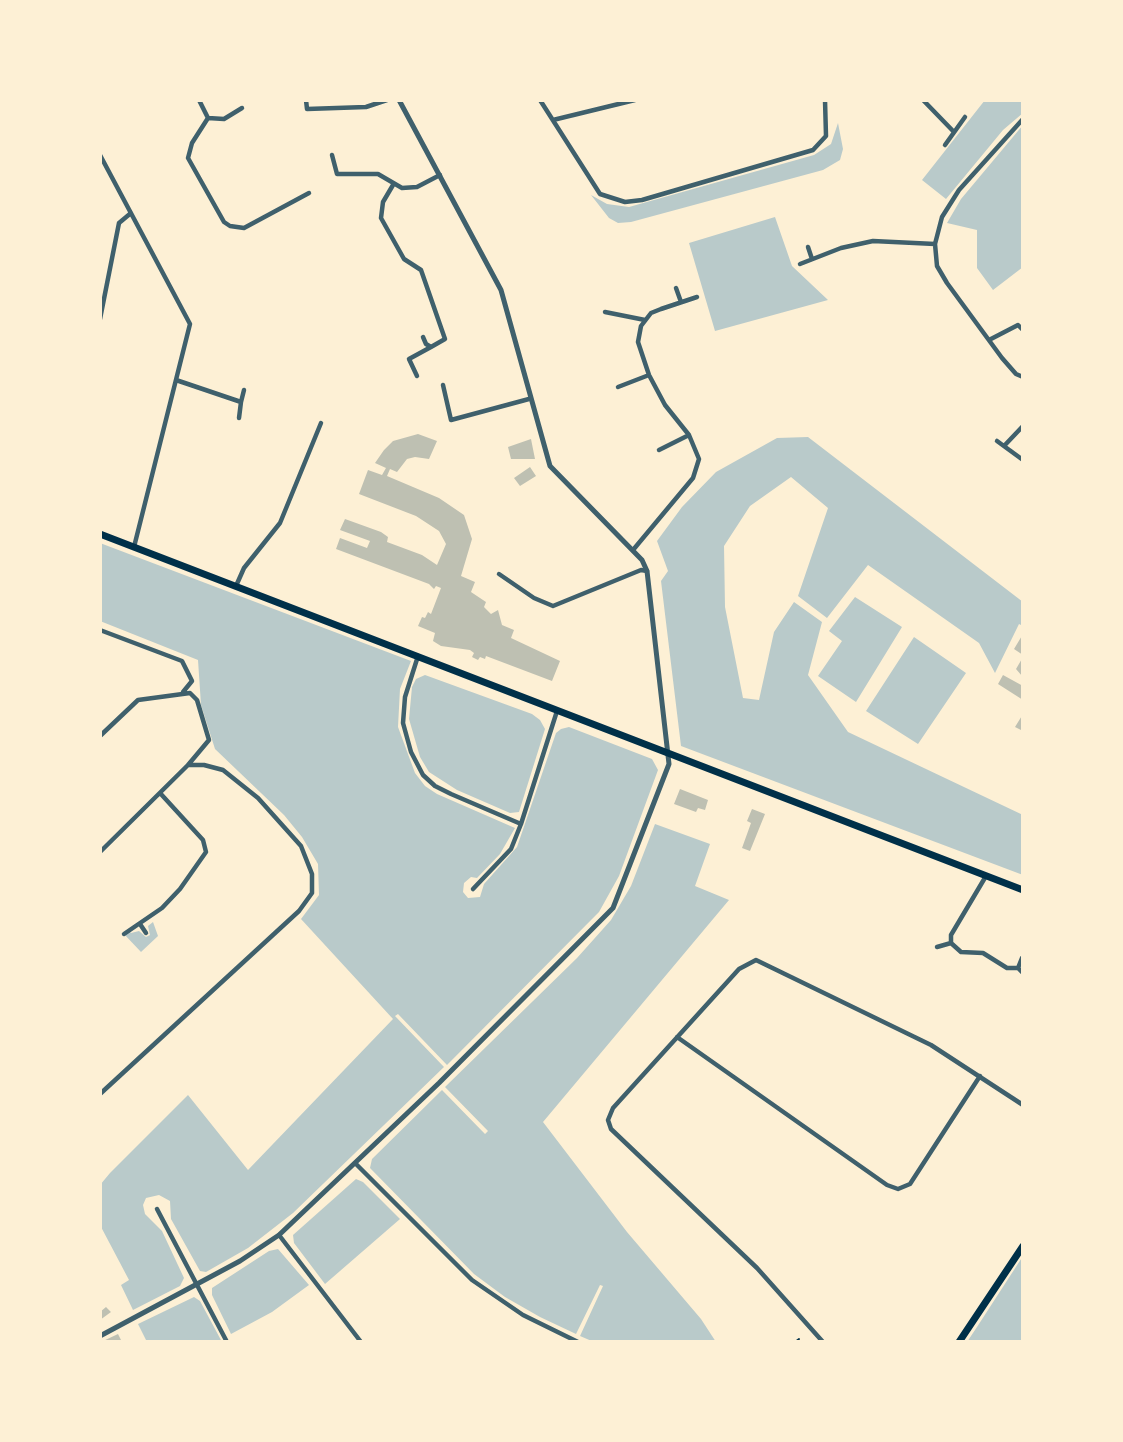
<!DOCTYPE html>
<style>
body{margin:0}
#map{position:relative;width:1123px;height:1442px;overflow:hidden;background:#fdf0d5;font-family:"Nunito Sans",sans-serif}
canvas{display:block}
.frame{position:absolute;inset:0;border:102px solid #fdf0d5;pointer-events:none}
</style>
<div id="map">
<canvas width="1123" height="1442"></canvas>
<div class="frame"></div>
</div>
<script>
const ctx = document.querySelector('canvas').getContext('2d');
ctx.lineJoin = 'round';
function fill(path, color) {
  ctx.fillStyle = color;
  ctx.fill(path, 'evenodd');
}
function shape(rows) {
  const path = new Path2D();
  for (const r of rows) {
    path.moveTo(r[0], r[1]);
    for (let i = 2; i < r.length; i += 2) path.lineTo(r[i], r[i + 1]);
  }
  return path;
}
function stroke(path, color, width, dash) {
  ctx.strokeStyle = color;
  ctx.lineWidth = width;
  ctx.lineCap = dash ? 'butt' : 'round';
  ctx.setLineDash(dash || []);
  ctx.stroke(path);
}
fill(shape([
 [985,100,1023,100,1023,113,1003,130,946,199,922,180],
 [838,123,843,149,840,160,823,170,631,222,618,223,609,218,591,195,607,204,629,207,814,155,831,144],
 [1023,125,1023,267,993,290,977,268,977,230,947,223,961,199],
 [775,217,792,266,828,300,715,331,689,243],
 [808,437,1023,602,1023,626,1019,624,995,673,979,643,868,565,827,618,798,596,828,508,791,477,750,506,724,546,725,607,743,698,759,700,774,632,794,602,822,622,808,675,848,732,1023,815,1023,875,681,746,661,581,668,571,657,541,682,507,716,472,777,438],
 [100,543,411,661,400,689,398,727,415,773,425,786,437,794,515,828,500,854,477,878,471,877,464,883,463,892,468,898,480,897,484,884,517,847,556,733,561,729,569,727,652,759,658,770,619,876,599,912,447,1065,398,1014,395,1016,444,1067,293,1213,248,1248,206,1272,200,1271,171,1219,170,1201,159,1195,146,1198,143,1205,145,1214,162,1231,184,1278,180,1286,133,1310,121,1285,129,1280,100,1225,100,1185,110,1173,188,1095,248,1170,393,1019,301,919,319,895,318,864,302,837,284,815,215,749,201,705,198,660,100,621],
 [855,597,902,627,856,702,818,676,842,641,829,631],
 [914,637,966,673,918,744,866,711],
 [425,675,532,714,540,720,545,729,519,812,510,813,457,790,429,772,420,757,409,719,412,687,416,679],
 [655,824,710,844,695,886,729,900,543,1122,627,1232,701,1319,716,1342,594,1342,580,1336,603,1286,600,1285,576,1334,540,1317,505,1297,474,1274,370,1168,372,1159,442,1090,485,1134,488,1131,445,1087,577,958,611,920,631,886],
 [153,922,158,936,141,952,123,933,128,930,131,933,139,931,146,937,150,935,148,926],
 [356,1179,363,1182,400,1219,325,1284,294,1243,293,1235],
 [278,1249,309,1285,272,1312,231,1334,212,1295,212,1288,269,1251],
 [1023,1256,1023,1342,967,1342,977,1327],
 [194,1297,200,1301,222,1342,147,1342,138,1324]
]), '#b9caca');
fill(shape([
 [418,434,437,441,429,459,415,457,407,459,397,472,390,469,387,476,439,498,464,515,472,539,461,576,475,582,471,592,486,602,484,607,491,614,498,610,502,625,514,630,511,638,560,661,552,681,486,656,485,659,480,657,478,660,472,657,474,653,470,650,441,646,433,641,435,633,418,626,422,617,425,618,428,612,431,614,441,588,436,586,434,589,429,584,336,549,340,538,367,548,370,541,340,530,345,519,381,532,388,537,387,542,422,555,437,565,446,544,439,531,416,516,359,494,368,470,382,475,386,468,375,463,384,450,393,441],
 [531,439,535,459,511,459,508,447],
 [530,467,536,476,520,486,514,478],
 [1023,634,1023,655,1014,649],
 [1023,657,1023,675,1022,676,1016,669],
 [1003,675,1023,686,1023,700,998,684],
 [1023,714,1023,731,1015,727],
 [680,789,708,800,705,810,698,808,696,812,674,804],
 [752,809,765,814,750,851,742,848,751,823,747,821],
 [106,1307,111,1312,100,1320,100,1312],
 [118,1334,122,1342,101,1342]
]), '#bec0b2');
stroke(shape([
 [795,1342,799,1339]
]), '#003049', 2);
stroke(shape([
 [199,100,208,118,192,143,188,158,224,222,230,226,244,228,309,193],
 [306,100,307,109,366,107,387,100],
 [540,100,600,194,625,202,642,200,813,150,826,136,825,100],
 [923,100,954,132],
 [208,118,224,119,242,108],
 [1023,119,959,190,942,217,935,244,937,266,947,283,1002,358,1016,374,1023,377],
 [553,120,635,100],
 [945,145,965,117],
 [100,155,190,324,134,547],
 [332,155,337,174,378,174,402,188,417,187,440,175],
 [393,185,383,202,381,218,404,259,421,270,445,339,431,347,426,344,423,337],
 [808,247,812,259],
 [800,264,841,248,873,241,935,244],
 [676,288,681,302],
 [605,312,645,320],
 [100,319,119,223,131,213],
 [989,340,1018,325,1023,330],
 [417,376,409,359,431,347],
 [176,380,241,402,244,390],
 [443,385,451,420,529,399],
 [618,387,649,375],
 [239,418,241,402],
 [997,441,1023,460],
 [1004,446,1023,426],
 [659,450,689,435],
 [633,550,693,478,699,459,689,435,665,405,649,375,638,342,641,326,651,313,661,309,697,297],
 [499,574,534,598,553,606,641,570,647,571],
 [236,586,244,568,280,523,321,423],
 [100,630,182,661,192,681,183,692],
 [418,656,405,697,403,723,411,752,423,775,435,786,451,794,521,824,557,711],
 [100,736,138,700,190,693,197,700,209,740,188,765,100,852],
 [986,876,951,935,951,943,961,952,983,953,1007,968,1018,968,1023,973],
 [473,889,511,849,521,824],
 [140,924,146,933],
 [124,934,162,908,180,889,206,852,203,840,160,793],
 [937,947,951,943],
 [1018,968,1022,958],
 [677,1037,887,1185,898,1189,910,1184,980,1076],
 [100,1094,299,911,312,893,312,874,301,846,258,798,223,770,204,765,188,765],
 [356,1164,472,1280,523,1315,578,1342],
 [157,1209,227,1342],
 [279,1235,361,1342],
 [823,1342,757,1268,611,1129,608,1120,613,1108,739,969,756,960,931,1045,1023,1105]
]), '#3f606c', 4.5);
stroke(shape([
 [100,1336,240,1261,279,1235,439,1083,613,908,669,764,647,571,642,560,550,466,501,290,399,100]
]), '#3f606c', 5);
stroke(shape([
 [959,1342,1023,1246]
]), '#003049', 7);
stroke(shape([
 [100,534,1023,890]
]), '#003049', 7);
</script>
